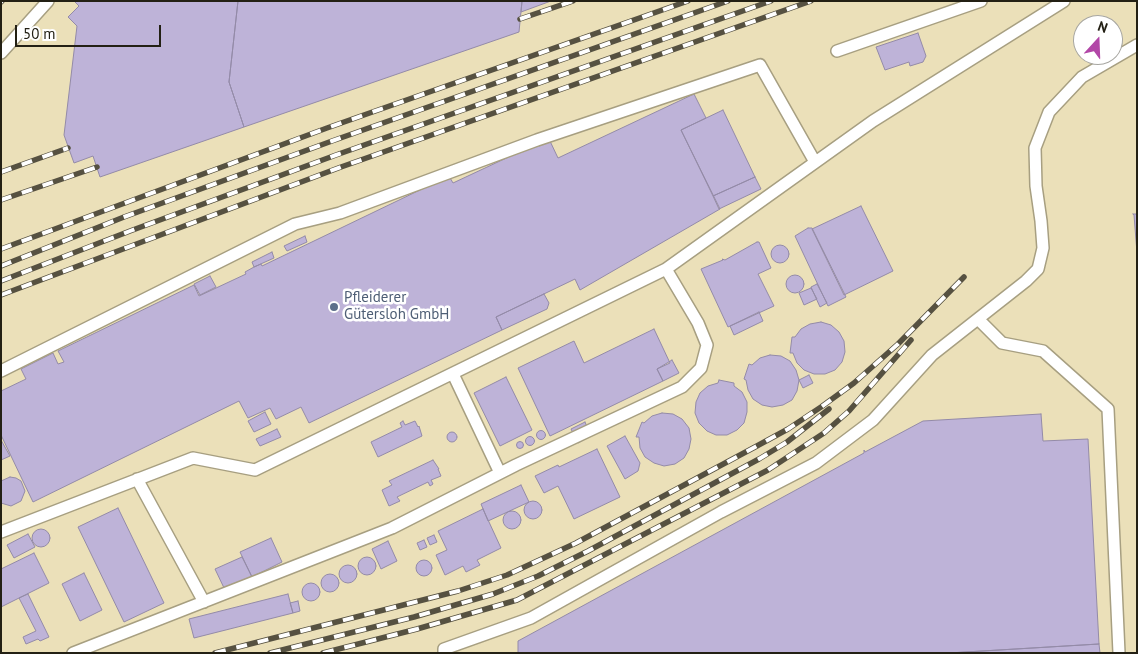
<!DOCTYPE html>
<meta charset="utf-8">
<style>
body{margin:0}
#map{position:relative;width:1138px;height:654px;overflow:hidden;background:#f4eccc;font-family:"PT Sans",sans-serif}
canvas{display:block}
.frame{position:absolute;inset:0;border:2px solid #232014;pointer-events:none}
.north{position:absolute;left:1073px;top:15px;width:50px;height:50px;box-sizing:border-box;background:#fff;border:1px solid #a7a6a1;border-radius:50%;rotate:20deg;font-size:14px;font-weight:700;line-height:20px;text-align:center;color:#232014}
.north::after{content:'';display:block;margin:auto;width:18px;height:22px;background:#b247a7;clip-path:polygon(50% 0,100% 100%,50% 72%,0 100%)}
.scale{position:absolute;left:15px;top:25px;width:146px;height:22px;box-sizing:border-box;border:2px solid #232014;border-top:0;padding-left:6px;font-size:15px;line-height:18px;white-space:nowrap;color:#232014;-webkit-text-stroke:4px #fff;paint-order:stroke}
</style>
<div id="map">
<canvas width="1138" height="654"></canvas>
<div class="frame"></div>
<div class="north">N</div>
<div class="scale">50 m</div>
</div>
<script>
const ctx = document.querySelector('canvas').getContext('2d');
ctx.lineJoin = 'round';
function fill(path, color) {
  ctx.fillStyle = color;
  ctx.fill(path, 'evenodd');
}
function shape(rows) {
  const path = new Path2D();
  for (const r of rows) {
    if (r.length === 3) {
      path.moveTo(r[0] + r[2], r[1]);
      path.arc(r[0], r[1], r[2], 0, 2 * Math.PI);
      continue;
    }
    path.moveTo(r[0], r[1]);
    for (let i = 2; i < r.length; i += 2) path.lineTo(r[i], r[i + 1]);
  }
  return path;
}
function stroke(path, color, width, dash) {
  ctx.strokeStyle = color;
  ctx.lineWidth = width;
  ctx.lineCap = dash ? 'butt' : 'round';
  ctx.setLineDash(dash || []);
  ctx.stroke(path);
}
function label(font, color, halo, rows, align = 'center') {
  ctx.font = font + ' "PT Sans",sans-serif';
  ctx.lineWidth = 5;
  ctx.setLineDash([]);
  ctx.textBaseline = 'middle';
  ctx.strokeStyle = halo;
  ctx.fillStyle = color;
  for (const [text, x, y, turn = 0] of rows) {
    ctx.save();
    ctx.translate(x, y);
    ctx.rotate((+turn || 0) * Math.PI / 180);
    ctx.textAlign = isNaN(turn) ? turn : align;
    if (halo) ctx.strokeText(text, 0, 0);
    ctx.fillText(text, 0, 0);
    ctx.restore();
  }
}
fill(shape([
 [1,1,1137,1,1137,653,1,653],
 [1083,25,1113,25,1113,55,1083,55]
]), '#ebe0b9');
const building = shape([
 [74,1,238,1,229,82,244,127,100,177,93,156,74,163,64,135,77,26,68,17,79,6,74,1],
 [238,1,522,1,519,32,244,127,229,82,238,1],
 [522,1,551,1,521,12,522,1],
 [918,33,926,56,923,62,910,66,909,62,885,70,876,47,918,33],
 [694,94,706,118,681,130,720,209,580,290,575,279,496,317,502,330,309,423,301,407,276,419,270,408,248,418,239,401,33,502,1,435,1,391,26,379,21,369,53,353,58,364,64,362,58,351,194,285,199,296,246,274,245,272,254,267,261,264,262,266,449,176,453,183,532,146,549,139,558,158,694,94],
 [723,110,755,177,713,196,681,130,723,110],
 [755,177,761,189,719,209,713,196,755,177],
 [861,206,893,271,844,295,812,229,861,206],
 [1133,214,1137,214,1137,253,1134,215,1133,214],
 [808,228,812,228,846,297,828,306,795,236,808,228],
 [305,236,307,242,287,251,284,246,305,236],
 [757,242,759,242,771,268,758,274,774,306,728,327,701,269,723,260,722,259,725,260,757,242],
 [780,254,9],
 [272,252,274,258,254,267,252,262,272,252],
 [795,284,9],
 [210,276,216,287,200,295,194,284,210,276],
 [817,284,827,303,820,307,811,287,817,284],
 [811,288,817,299,804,305,799,293,811,288],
 [544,294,549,303,547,309,502,330,496,317,544,294],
 [759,312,763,321,734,335,730,326,759,312],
 [821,322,831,325,839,332,844,341,845,352,842,362,835,370,825,374,814,374,804,370,797,363,793,353,790,353,792,337,795,337,801,329,810,324,821,322],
 [654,329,670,363,657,369,663,381,550,436,518,368,574,341,584,363,654,329],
 [770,355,781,356,790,361,796,370,799,380,797,391,792,400,783,405,772,407,762,405,753,399,748,390,746,380,744,379,749,364,752,365,760,358,770,355],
 [672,360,679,373,663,381,657,369,672,360],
 [809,375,813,383,803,388,799,380,809,375],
 [506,377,532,430,500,446,474,393,506,377],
 [719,380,734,383,734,386,742,392,747,402,747,412,744,423,737,430,727,435,716,435,707,431,699,423,695,413,696,402,700,393,708,386,718,383,719,380],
 [265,412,271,424,254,432,248,421,265,412],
 [662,413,673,414,682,419,689,428,691,439,689,449,684,458,675,464,664,466,654,463,645,457,640,448,639,437,636,437,642,422,644,423,652,416,662,413],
 [1041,414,1043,441,1088,439,1099,644,949,653,518,653,518,641,864,453,864,450,865,452,923,421,1041,414],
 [403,421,405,425,415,421,418,427,419,426,422,436,378,457,371,442,402,427,400,423,403,421],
 [585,422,591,436,578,443,571,429,585,422],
 [277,429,281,437,260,446,256,439,277,429],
 [541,435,4.5],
 [452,437,5],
 [625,436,640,463,638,471,625,479,607,446,625,436],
 [530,441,4.5],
 [1,440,10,456,1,460,1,440],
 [520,445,3.5],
 [597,449,620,497,574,519,558,486,544,493,535,476,558,465,559,467,597,449],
 [433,460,439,469,438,469,441,476,431,480,433,484,430,486,428,482,397,497,400,501,389,506,382,490,392,485,389,481,433,460],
 [10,477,16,478,21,481,25,491,21,501,11,506,1,503,1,481,10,477],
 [521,485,529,502,488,521,481,504,521,485],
 [533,510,9],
 [118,508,164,603,124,622,78,527,118,508],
 [483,509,501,548,477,560,480,565,466,572,463,566,445,575,436,555,447,550,438,531,483,509],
 [512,520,9],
 [41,538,9],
 [28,534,35,547,14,558,7,545,28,534],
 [434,535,437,542,430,545,427,538,434,535],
 [271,538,282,562,252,577,240,552,271,538],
 [424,540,427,547,420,550,417,543,424,540],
 [388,541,397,561,381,569,372,549,388,541],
 [34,553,49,583,1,607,1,569,34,553],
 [242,557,252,577,225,590,215,569,242,557],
 [367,566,9],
 [424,568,8],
 [348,574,9],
 [84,573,102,610,80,621,62,584,84,573],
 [330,583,9],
 [311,592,9],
 [28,594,49,637,40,641,38,639,26,644,23,637,36,631,19,598,28,594],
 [288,594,293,613,194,638,189,619,288,594],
 [298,601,300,611,293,613,290,603,298,601],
 [1099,644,1100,653,949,653,1099,644]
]);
fill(building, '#beb3d8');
stroke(building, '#948ba8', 1);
const service = shape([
 [837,51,981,1],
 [1,53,48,1],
 [978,319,1002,343,1043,351,1108,409,1119,653],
 [1,371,295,224,340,213,537,140,760,65,815,162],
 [453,374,500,473],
 [137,479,204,602],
 [1,532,193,458,255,470,666,269,873,121,1064,1],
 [73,653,392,528,516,465,682,387,701,368,707,345,698,323,666,269],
 [444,653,444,649,531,618,721,512,816,463,873,420,932,355,1026,281,1038,269,1043,248,1041,221,1036,186,1035,148,1049,112,1082,77,1137,45]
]);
stroke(service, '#a79f81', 14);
stroke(service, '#fff', 11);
const rail = shape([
 [1,2,2,1],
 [520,19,573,1],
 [1,172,68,148],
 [1,200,97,167],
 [1,249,327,128,688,1],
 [1,266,124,217,332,141,728,1],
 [1,281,130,231,336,155,771,1],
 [1,295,341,167,811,1],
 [215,653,458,591,507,575,576,543,755,447,788,429,821,407,854,383,898,344,964,277],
 [270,653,414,617,493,594,538,576,588,551,759,459,787,442,829,409],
 [323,653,417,629,517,600,768,470,824,433,849,411,911,340]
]);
stroke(rail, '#565141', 5.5);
stroke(rail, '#fff', 4, [11]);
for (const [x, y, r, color] of [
 [334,307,5,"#5c6f8a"]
]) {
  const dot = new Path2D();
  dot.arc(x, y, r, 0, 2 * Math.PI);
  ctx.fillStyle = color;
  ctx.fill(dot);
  stroke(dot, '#fff', 2);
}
label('15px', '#4e5e75', '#fff', [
 ["Pfleiderer",344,298],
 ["Gütersloh GmbH",344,315]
], 'left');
</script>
